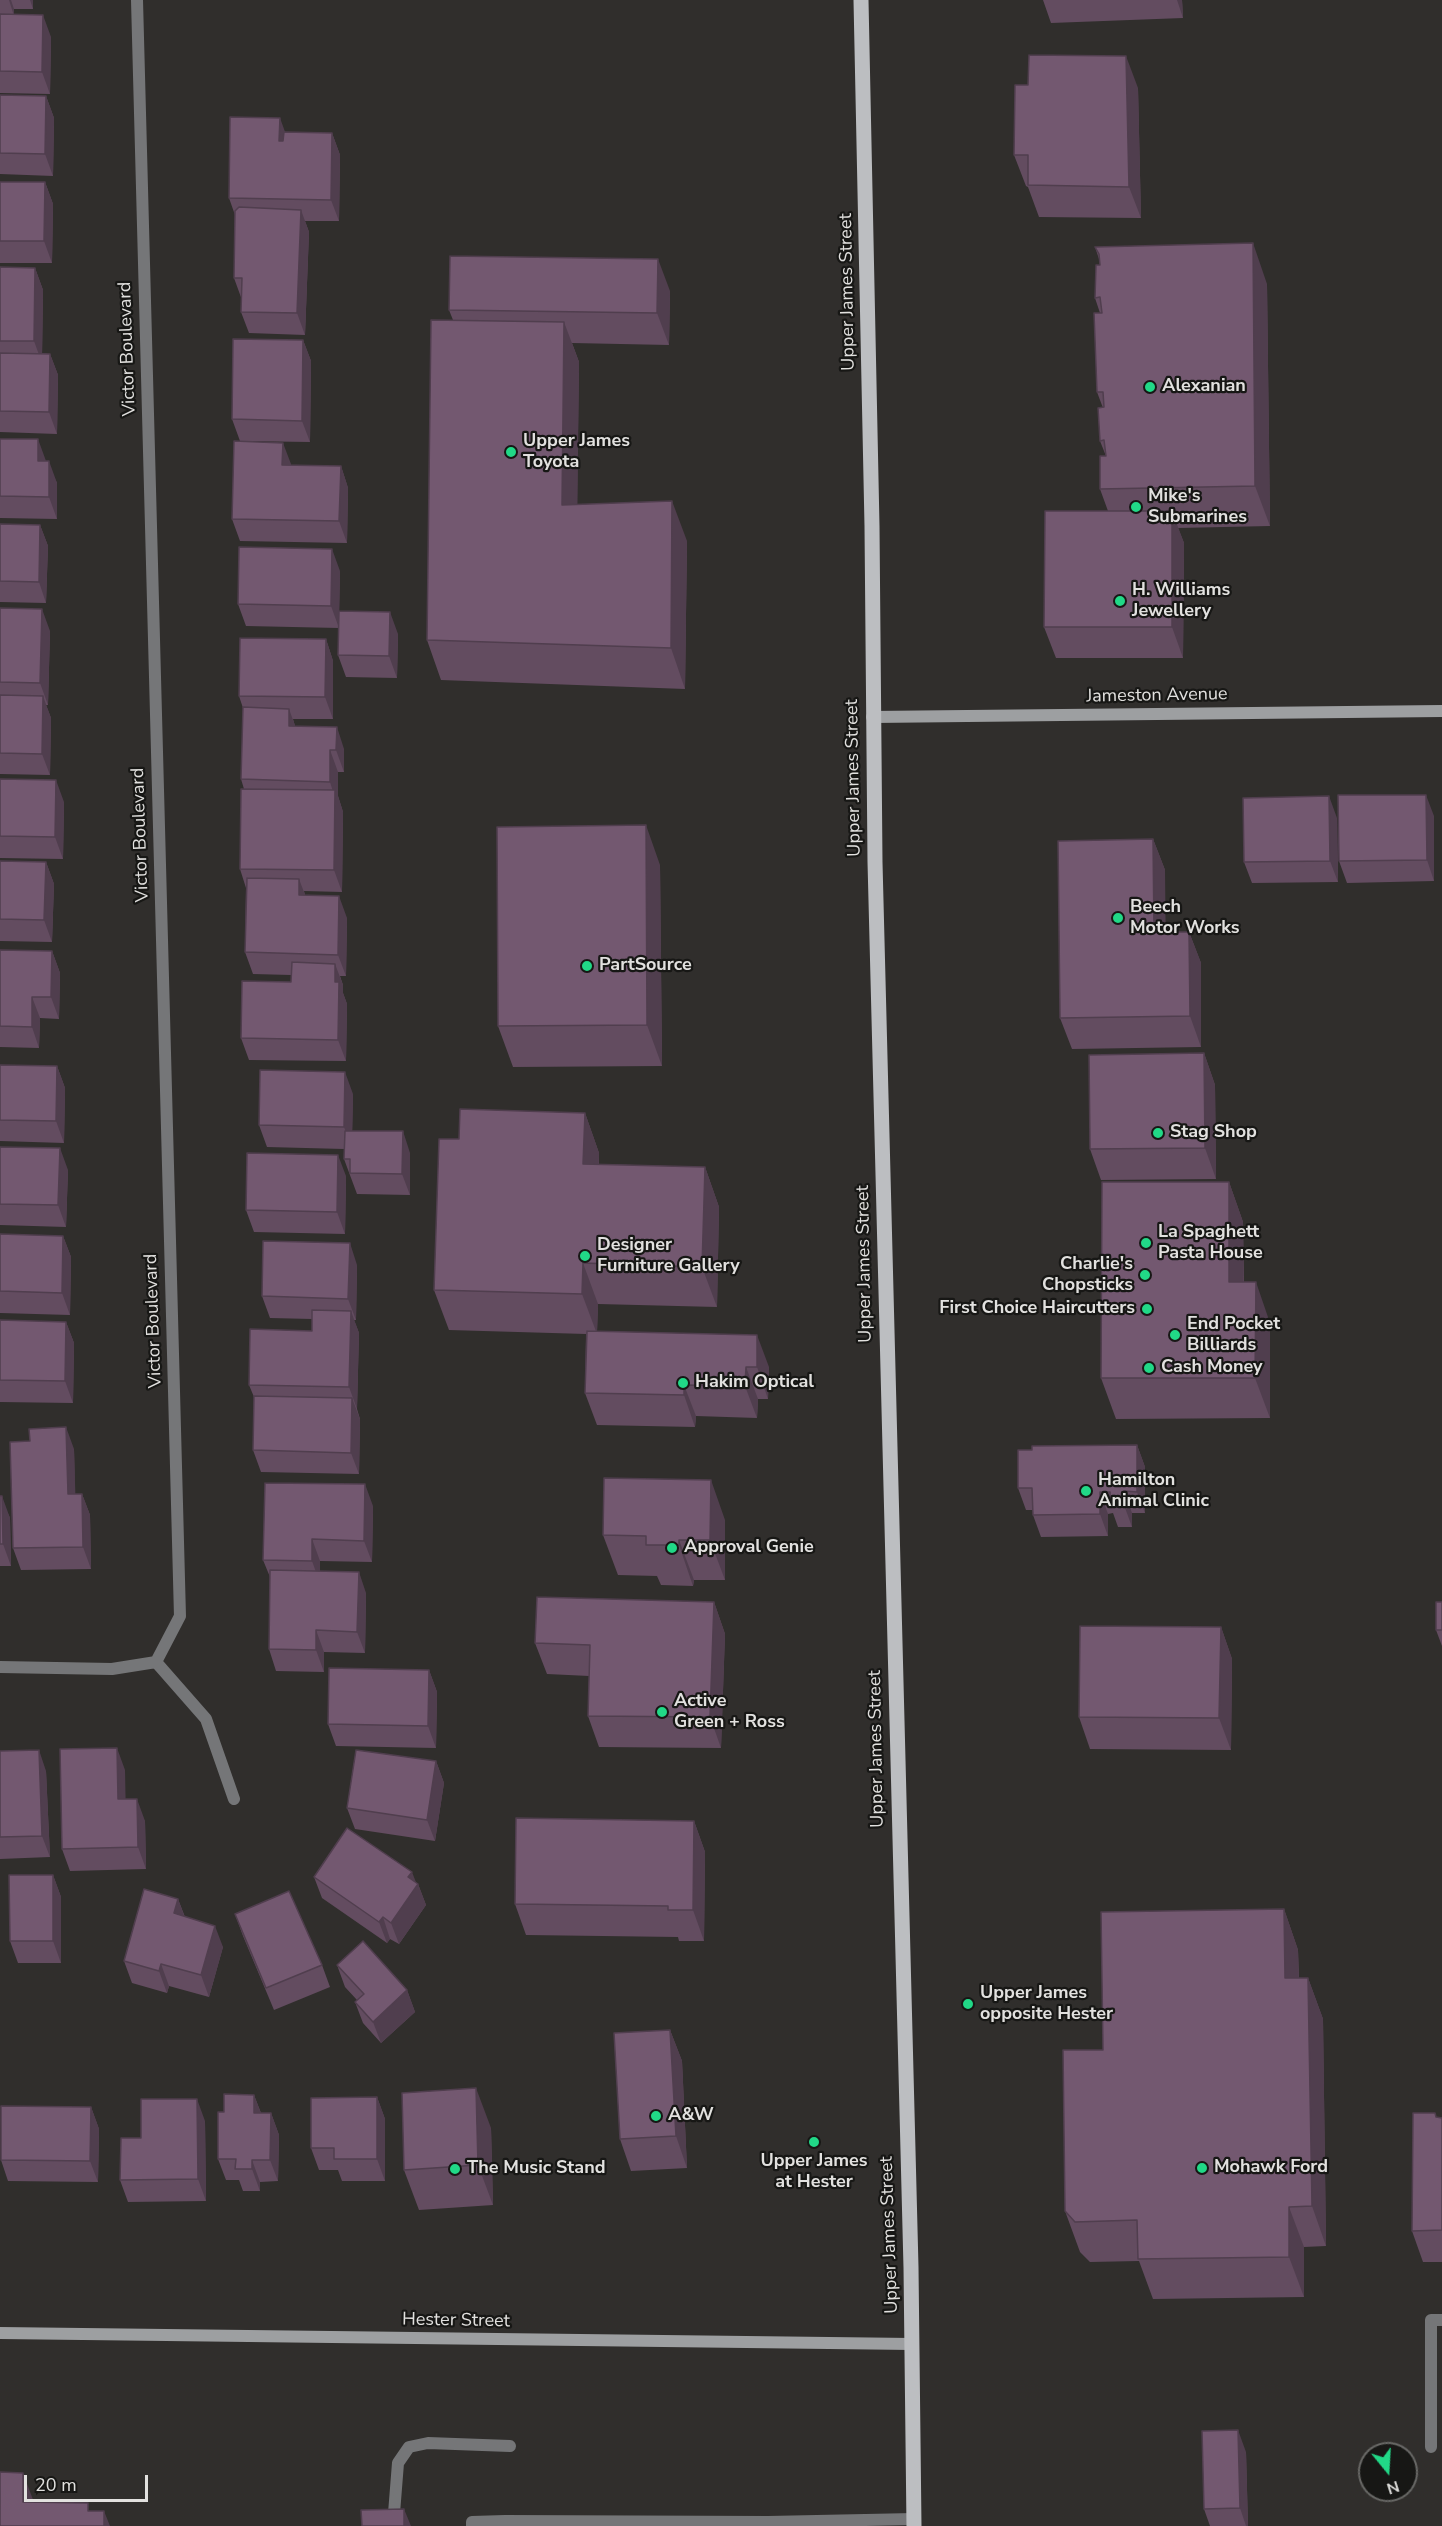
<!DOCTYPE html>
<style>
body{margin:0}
#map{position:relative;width:1442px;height:2526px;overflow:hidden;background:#302e2c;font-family:"Nunito Sans",sans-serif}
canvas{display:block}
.north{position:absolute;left:1358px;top:2442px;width:60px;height:60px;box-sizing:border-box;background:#171715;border:2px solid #686866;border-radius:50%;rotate:162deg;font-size:16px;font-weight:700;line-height:24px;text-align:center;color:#e2e1df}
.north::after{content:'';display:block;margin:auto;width:21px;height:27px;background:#21d887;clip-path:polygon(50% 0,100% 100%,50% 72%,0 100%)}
.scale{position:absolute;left:24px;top:2475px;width:124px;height:27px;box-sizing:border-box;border:3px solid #e2e1df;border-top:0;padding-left:8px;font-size:18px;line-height:21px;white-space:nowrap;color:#e2e1df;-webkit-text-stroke:4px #171715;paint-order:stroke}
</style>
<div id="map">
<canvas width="1442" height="2526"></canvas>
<div class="north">N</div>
<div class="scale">20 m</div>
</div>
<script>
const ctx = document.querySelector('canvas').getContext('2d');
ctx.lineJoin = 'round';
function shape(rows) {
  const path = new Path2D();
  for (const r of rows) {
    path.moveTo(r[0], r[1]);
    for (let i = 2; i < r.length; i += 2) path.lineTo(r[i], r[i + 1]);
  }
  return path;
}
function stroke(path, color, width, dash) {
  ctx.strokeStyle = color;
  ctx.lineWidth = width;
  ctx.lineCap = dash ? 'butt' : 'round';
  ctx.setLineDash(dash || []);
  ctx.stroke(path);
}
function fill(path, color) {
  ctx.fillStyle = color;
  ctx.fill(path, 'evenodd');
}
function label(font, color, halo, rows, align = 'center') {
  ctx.font = font + ' "Nunito Sans",sans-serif';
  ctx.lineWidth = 4.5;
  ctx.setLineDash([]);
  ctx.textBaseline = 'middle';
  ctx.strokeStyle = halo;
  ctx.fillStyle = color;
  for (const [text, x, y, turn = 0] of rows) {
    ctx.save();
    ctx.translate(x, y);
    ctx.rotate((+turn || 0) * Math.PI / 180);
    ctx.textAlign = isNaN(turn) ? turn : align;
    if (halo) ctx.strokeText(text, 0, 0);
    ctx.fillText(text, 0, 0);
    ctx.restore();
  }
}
stroke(shape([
 [1431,2447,1431,2320,1442,2320],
 [393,2526,398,2463,409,2447,428,2443,510,2446],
 [472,2526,472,2522,505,2521,768,2522,914,2519]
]), '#757678', 12);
stroke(shape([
 [137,0,180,1616,156,1662],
 [156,1662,206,1719,234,1799],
 [0,1667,112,1669,156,1662]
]), '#757678', 12);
stroke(shape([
 [872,717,1442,711],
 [0,2333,912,2344]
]), '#9d9fa1', 12);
stroke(shape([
 [861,0,872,526,875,862,911,2267,914,2526]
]), '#bcbec1', 15);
fill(shape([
 [0,0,33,0,33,9,14,9,14,14,51,37,50,94,0,93],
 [1043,0,1182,0,1183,18,1051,23],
 [1138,88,1141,218,1039,217,1028,187,1026,186,1014,155],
 [0,95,46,96,54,118,53,176,0,174],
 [285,132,332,133,340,155,339,221,305,221,309,232,305,335,249,333,241,312,242,300,234,278,235,215,229,198],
 [0,182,45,182,53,204,52,263,0,263],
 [1095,247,1267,284,1270,526,1178,528,1184,543,1183,658,1056,658,1044,627,1108,511,1100,489,1106,456,1100,441,1103,408,1097,392,1100,313,1095,298,1100,265,1099,259],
 [0,267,35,268,43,290,42,353,50,354,58,375,57,434,0,432],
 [670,291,669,345,572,343,579,362,577,504,687,541,685,689,441,680,427,640,453,320,449,310],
 [303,340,311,361,310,442,240,441,232,419],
 [0,439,46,461,57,483,57,519,0,518],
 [291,465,341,466,348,488,347,543,240,541,232,519],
 [0,524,40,525,48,546,46,603,0,602],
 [340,571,339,611,398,634,397,678,346,677,338,655,339,628,246,626,238,604],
 [0,608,50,631,48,705,46,705,51,718,50,775,0,774],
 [326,639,333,661,333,719,293,719,295,726,344,749,344,772,338,772,338,796,343,812,342,892,304,891,305,895,347,918,346,976,340,976,343,985,343,993,347,1004,346,1061,249,1060,241,1038,291,982,291,975,253,974,245,952,246,888,240,869,244,789,241,779,243,708,239,696],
 [0,779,64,802,63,859,0,858],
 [1434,816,1434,881,1347,883,1339,861],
 [1337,818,1338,882,1252,883,1244,862],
 [1153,839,1165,870,1165,932,1189,932,1201,963,1201,1047,1072,1049,1060,1018],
 [0,861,46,862,54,884,52,942,0,941],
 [660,865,662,1066,513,1067,498,1026],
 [0,950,52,951,60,973,59,1019,40,1018,39,1048,0,1047],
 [1204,1053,1215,1085,1216,1179,1101,1180,1090,1149],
 [0,1065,57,1066,65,1088,64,1143,0,1141],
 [353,1094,352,1131,410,1153,410,1195,357,1194,344,1159,344,1149,267,1147,259,1125],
 [585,1113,599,1153,599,1164,705,1167,719,1207,717,1307,598,1304,597,1331,769,1367,768,1399,758,1399,757,1418,696,1416,695,1427,597,1425,585,1393,586,1334,449,1330,434,1290],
 [0,1147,68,1170,66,1227,0,1225],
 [346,1176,345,1234,254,1232,246,1210],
 [1229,1182,1243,1222,1244,1282,1270,1323,1270,1418,1116,1419,1101,1378],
 [0,1234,63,1236,71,1257,70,1315,0,1313],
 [357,1265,356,1320,354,1320,359,1333,357,1409,360,1419,359,1474,261,1472,253,1450,254,1397,249,1385,312,1331,312,1319,270,1318,262,1296],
 [0,1320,66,1322,74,1343,73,1403,0,1402],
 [1137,1445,1145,1467,1145,1513,1132,1513,1132,1527,1118,1527,1113,1513,1108,1514,1108,1536,1041,1537,1033,1515,1033,1510,1026,1510,1018,1488,1032,1450],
 [74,1449,75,1494,82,1494,90,1515,91,1569,21,1570,13,1548],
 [0,1496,10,1518,11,1566,0,1566],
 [373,1506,372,1562,320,1561,320,1571,366,1593,365,1653,324,1652,324,1672,276,1671,269,1649,270,1577,263,1560],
 [725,1520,725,1580,694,1580,693,1586,661,1585,657,1576,618,1575,603,1535],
 [714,1602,725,1634,721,1748,599,1747,588,1716,589,1676,547,1674,535,1643],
 [1442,1602,1442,1646,1436,1630],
 [1221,1627,1232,1659,1231,1750,1090,1749,1079,1717],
 [429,1670,437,1692,436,1748,336,1746,328,1724],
 [0,1751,46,1771,50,1857,0,1859],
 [436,1761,444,1783,435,1841,355,1829,347,1808],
 [125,1770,125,1799,145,1821,146,1869,70,1871,62,1849],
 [694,1821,705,1852,704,1941,679,1941,678,1937,526,1935,515,1904],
 [53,1875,61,1897,61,1963,18,1963,10,1941],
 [314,1877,418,1884,426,1905,399,1944,390,1939,387,1943,322,1898],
 [178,1899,185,1917,223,1947,209,1997,169,1986,167,1993,132,1983,124,1961],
 [1284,1909,1298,1950,1299,1978,1308,1978,1323,2019,1326,2246,1304,2247,1304,2297,1153,2299,1139,2261,1090,2262,1080,2252,1065,2211,1103,2050],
 [235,1914,322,1965,330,1987,274,2010,243,1936],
 [337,1965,407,1990,415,2012,381,2043,363,2023,355,2002,357,2000,345,1987],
 [670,2030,682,2061,687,2168,631,2171,620,2139],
 [254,2095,261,2113,271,2113,279,2135,278,2181,260,2182,260,2191,243,2191,239,2180,226,2180,218,2159,224,2112],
 [377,2097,385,2119,385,2181,342,2181,338,2170,319,2170,311,2148],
 [91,2107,99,2129,98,2182,8,2181,1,2160],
 [1437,2117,1442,2118,1442,2262,1423,2262,1412,2231],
 [205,2121,206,2201,128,2202,120,2180,141,2138],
 [491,2128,493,2205,419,2210,404,2170],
 [1246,2452,1248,2526,1210,2526,1204,2509]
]), '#634c60');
fill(shape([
 [9,0,11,0,14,9,14,16],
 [30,0,33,0,33,9],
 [1177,0,1182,0,1183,18],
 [43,15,51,37,50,94,42,72],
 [1126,56,1138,88,1141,218,1129,187],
 [46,96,54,118,53,176,45,154],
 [280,118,288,140,287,163,279,141],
 [332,133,340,155,339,221,331,200],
 [45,182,53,204,52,263,44,241],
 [301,210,309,232,305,335,297,313],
 [1253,243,1267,284,1270,526,1255,486],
 [658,259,670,291,669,345,657,313],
 [35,268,43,290,42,363,34,341],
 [564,322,579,362,577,545,562,505],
 [303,340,311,361,310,442,302,421],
 [50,354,58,375,57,434,49,412],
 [38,439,46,461,38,461],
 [283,443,291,464,290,487,282,465],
 [49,461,57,483,57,519,49,497],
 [341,466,348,488,347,543,339,521],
 [672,501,687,541,685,689,671,648],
 [1172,511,1184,543,1183,658,1172,627],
 [40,525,48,546,46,603,39,582],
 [332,549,340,571,339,628,331,606],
 [42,609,50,631,48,705,40,683],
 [390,612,398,634,397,678,389,656],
 [326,639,333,661,333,719,325,697],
 [43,696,51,718,50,775,42,754],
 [289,709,297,731,289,726],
 [337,727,344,749,344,772,336,750],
 [330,750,338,772,338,796,343,812,342,892,334,870,335,798,330,782],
 [56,780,64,802,63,859,55,837],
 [1426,795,1434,816,1434,881,1427,860],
 [1329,796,1337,818,1338,882,1330,861],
 [646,825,660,865,662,1066,647,1025],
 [1153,839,1165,870,1166,964,1154,932],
 [46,862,54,884,52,942,44,920],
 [299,879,307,900,299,895],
 [339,896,347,918,346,976,338,955],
 [1189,932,1201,963,1201,1047,1190,1016],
 [52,951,60,973,59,1019,51,997],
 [335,964,343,985,343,993,347,1004,346,1061,338,1040,335,982],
 [32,997,40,1018,39,1048,32,1027],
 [1204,1053,1215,1085,1216,1179,1205,1148],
 [57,1066,65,1088,64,1143,56,1121],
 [345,1072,353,1094,352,1149,344,1127],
 [585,1113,599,1153,598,1204,583,1164],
 [403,1131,410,1153,410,1195,402,1174],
 [60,1148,68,1170,66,1227,58,1205],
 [338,1155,346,1176,345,1234,337,1212],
 [705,1167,719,1207,717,1307,702,1267],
 [1229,1182,1243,1222,1244,1323,1229,1282],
 [63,1236,71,1257,70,1315,62,1293],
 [350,1243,357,1265,356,1320,348,1299],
 [583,1263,598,1304,597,1334,582,1294],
 [1256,1282,1270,1323,1270,1418,1255,1378],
 [351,1311,359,1333,357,1409,349,1387],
 [66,1322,74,1343,73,1403,65,1381],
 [757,1335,769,1367,768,1399,757,1367],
 [746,1367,758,1399,757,1418,745,1386],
 [684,1385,696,1416,695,1427,684,1395],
 [352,1398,360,1419,359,1474,351,1453],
 [66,1427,74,1449,76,1515,68,1494],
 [1137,1445,1145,1467,1145,1513,1137,1492],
 [711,1480,725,1520,725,1580,710,1540],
 [365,1484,373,1506,372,1562,364,1541],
 [1124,1491,1132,1513,1132,1527,1124,1505],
 [1100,1492,1108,1514,1108,1536,1100,1514],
 [82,1494,90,1515,91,1569,83,1547],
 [2,1496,10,1518,11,1566,3,1544],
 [312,1539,320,1561,320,1583,312,1561],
 [679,1540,694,1580,693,1586,679,1545],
 [359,1572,366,1593,365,1653,357,1632],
 [714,1602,725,1634,721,1748,710,1717],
 [1221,1627,1232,1659,1231,1750,1219,1718],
 [316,1630,324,1652,324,1672,316,1650],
 [429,1670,437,1692,436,1748,428,1726],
 [117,1748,125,1770,126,1821,118,1799],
 [39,1750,46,1771,50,1857,42,1836],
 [436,1761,444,1783,435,1841,427,1820],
 [137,1799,145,1821,146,1869,138,1847],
 [694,1821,705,1852,704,1941,693,1910],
 [412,1872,417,1885,418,1884,426,1905,399,1944,391,1923,408,1877],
 [53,1875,61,1897,61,1963,53,1941],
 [178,1899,186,1921,174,1913],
 [1284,1909,1298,1950,1300,2019,1285,1978],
 [383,1917,390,1939,387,1943,379,1922],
 [215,1926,223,1947,209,1997,201,1975],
 [161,1964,169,1986,167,1993,159,1971],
 [1308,1978,1323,2019,1326,2246,1312,2206],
 [407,1990,415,2012,381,2043,373,2022],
 [670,2030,682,2061,687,2168,676,2136],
 [476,2088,491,2128,493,2205,478,2165],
 [254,2095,262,2116,254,2113],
 [377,2097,385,2119,385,2181,377,2159],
 [197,2099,205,2121,206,2201,198,2179],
 [91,2107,99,2129,98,2182,90,2161],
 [271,2113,279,2135,278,2181,270,2160],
 [252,2160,260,2182,260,2191,252,2169],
 [1289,2207,1304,2247,1304,2297,1289,2257],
 [1238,2430,1246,2452,1248,2526,1246,2526,1240,2508],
 [23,2473,38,2513,23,2502],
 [404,2509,411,2526,404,2526],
 [104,2511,110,2526,104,2526]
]), '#503e4e');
const building = shape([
 [0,14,43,15,42,72,0,71,0,14],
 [1029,55,1126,56,1129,187,1028,185,1028,155,1014,155,1015,85,1028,85,1029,55],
 [0,95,46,96,45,154,0,153,0,95],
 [230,117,280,118,279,141,283,141,284,132,332,133,331,200,229,198,230,117],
 [0,182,45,182,44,241,0,241,0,182],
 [239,207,301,210,297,313,241,312,242,278,234,278,235,211,239,207],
 [1253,243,1255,486,1100,489,1100,456,1106,456,1104,440,1100,441,1098,408,1104,407,1103,392,1097,392,1094,313,1102,313,1100,297,1095,298,1096,265,1100,265,1099,254,1095,247,1253,243],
 [450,256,658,259,657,313,449,310,450,256],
 [0,267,35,268,34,341,0,341,0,267],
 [431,320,564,322,562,505,672,501,671,648,427,640,431,320],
 [233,339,303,340,302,421,232,419,233,339],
 [0,353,50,354,49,412,0,411,0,353],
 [0,439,38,439,38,461,49,461,49,497,0,496,0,439],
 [234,441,283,443,282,465,341,466,339,521,232,519,234,441],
 [1045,511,1172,511,1172,627,1044,627,1045,511],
 [0,524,40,525,39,582,0,581,0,524],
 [239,547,332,549,331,606,238,604,239,547],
 [0,608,42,609,40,683,0,682,0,608],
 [339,611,390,612,389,656,338,655,339,611],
 [240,638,326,639,325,697,239,696,240,638],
 [0,695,43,696,42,754,0,753,0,695],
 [243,707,289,709,289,726,337,727,336,750,330,750,330,782,241,779,243,707],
 [0,779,56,780,55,837,0,836,0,779],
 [241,789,335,790,334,870,240,869,241,789],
 [1338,795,1426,795,1427,860,1339,861,1338,795],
 [1329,796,1330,861,1244,862,1243,798,1329,796],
 [646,825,647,1025,498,1026,497,827,646,825],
 [1153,839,1154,932,1189,932,1190,1016,1060,1018,1058,841,1153,839],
 [0,861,46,862,44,920,0,919,0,861],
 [247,878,299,879,299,895,339,896,338,955,245,952,247,878],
 [0,950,52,951,51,997,32,997,32,1027,0,1026,0,950],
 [292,962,335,964,335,982,339,982,338,1040,241,1038,242,981,291,982,292,962],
 [1204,1053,1205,1148,1090,1149,1089,1055,1204,1053],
 [0,1065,57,1066,56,1121,0,1120,0,1065],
 [260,1070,345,1072,344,1127,259,1125,260,1070],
 [460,1109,585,1113,583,1164,705,1167,702,1267,583,1263,582,1294,434,1290,439,1139,459,1139,460,1109],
 [345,1131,403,1131,402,1174,350,1173,350,1159,344,1159,345,1131],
 [0,1147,60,1148,58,1205,0,1204,0,1147],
 [247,1153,338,1155,337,1212,246,1210,247,1153],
 [1102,1182,1229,1182,1229,1282,1256,1282,1255,1378,1101,1378,1102,1182],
 [0,1234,63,1236,62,1293,0,1291,0,1234],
 [263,1241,350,1243,348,1299,262,1296,263,1241],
 [312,1310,351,1311,349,1387,249,1385,250,1329,312,1331,312,1310],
 [0,1320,66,1322,65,1381,0,1380,0,1320],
 [587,1331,757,1335,757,1367,746,1367,745,1386,684,1385,684,1395,585,1393,587,1331],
 [254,1396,352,1398,351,1453,253,1450,254,1396],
 [66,1427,68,1494,82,1494,83,1547,13,1548,10,1442,30,1441,29,1429,66,1427],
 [1137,1445,1137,1492,1124,1491,1124,1505,1110,1505,1110,1492,1100,1492,1100,1514,1033,1515,1032,1488,1018,1488,1018,1450,1032,1450,1032,1446,1137,1445],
 [604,1478,711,1480,710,1540,679,1540,679,1545,646,1545,646,1536,603,1535,604,1478],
 [265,1483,365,1484,364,1541,312,1539,312,1561,263,1560,265,1483],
 [0,1496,2,1496,3,1544,0,1544,0,1496],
 [270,1570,359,1572,357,1632,316,1630,316,1650,269,1649,270,1570],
 [537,1597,714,1602,710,1717,588,1716,590,1645,535,1643,537,1597],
 [1436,1602,1442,1602,1442,1630,1436,1630,1436,1602],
 [1080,1626,1221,1627,1219,1718,1079,1717,1080,1626],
 [329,1668,429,1670,428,1726,328,1724,329,1668],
 [117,1748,118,1799,137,1799,138,1847,62,1849,60,1749,117,1748],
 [39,1750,42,1836,0,1837,0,1751,39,1750],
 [356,1750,436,1761,427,1820,347,1808,356,1750],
 [516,1818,694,1821,693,1910,668,1910,668,1906,515,1904,516,1818],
 [347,1828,412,1872,408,1877,418,1884,391,1923,383,1917,379,1922,314,1877,347,1828],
 [9,1875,53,1875,53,1941,10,1941,9,1875],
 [144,1889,178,1899,174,1913,215,1926,201,1975,161,1964,159,1971,124,1961,144,1889],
 [289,1891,322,1965,266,1988,235,1914,289,1891],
 [1284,1909,1285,1978,1308,1978,1312,2206,1289,2207,1289,2257,1138,2259,1137,2220,1075,2222,1065,2211,1063,2050,1103,2050,1101,1912,1284,1909],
 [363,1941,407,1990,373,2022,355,2002,364,1994,337,1965,363,1941],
 [670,2030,676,2136,620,2139,614,2033,670,2030],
 [476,2088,478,2165,404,2170,402,2093,476,2088],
 [224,2094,254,2095,254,2113,271,2113,270,2160,252,2160,252,2169,235,2169,236,2159,218,2159,218,2112,224,2112,224,2094],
 [377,2097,377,2159,334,2159,334,2148,311,2148,311,2098,377,2097],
 [141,2099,197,2099,198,2179,120,2180,121,2138,141,2138,141,2099],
 [1,2106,91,2107,90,2161,1,2160,1,2106],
 [1413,2113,1435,2113,1436,2117,1442,2118,1442,2230,1412,2231,1413,2113],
 [1238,2430,1240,2508,1204,2509,1202,2431,1238,2430],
 [0,2472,23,2473,23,2502,88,2503,88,2511,104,2511,104,2526,0,2526,0,2472],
 [404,2509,404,2526,362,2526,361,2510,404,2509]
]);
fill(building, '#735870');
stroke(building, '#503e4e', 1.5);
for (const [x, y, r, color] of [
 [1150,387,6,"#21d887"],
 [511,452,6,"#21d887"],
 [1136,507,6,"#21d887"],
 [1120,601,6,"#21d887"],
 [1118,918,6,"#21d887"],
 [587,966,6,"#21d887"],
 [1158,1133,6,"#21d887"],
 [1146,1243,6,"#21d887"],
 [585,1256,6,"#21d887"],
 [1145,1275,6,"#21d887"],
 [1147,1309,6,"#21d887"],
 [1175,1335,6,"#21d887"],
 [1149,1368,6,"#21d887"],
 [683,1383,6,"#21d887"],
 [1086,1491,6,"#21d887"],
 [672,1548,6,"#21d887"],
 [662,1712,6,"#21d887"],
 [968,2004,6,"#21d887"],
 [656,2116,6,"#21d887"],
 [814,2142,6,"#21d887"],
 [1202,2168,6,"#21d887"],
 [455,2169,6,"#21d887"]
]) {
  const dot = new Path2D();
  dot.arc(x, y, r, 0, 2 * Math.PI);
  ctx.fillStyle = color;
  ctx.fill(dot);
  stroke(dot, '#171715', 2);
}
label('18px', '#e2e1df', '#171715', [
 ["Upper James Street",848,292,-91],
 ["Victor Boulevard",128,349,-92],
 ["Jameston Avenue",1157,696,-1],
 ["Upper James Street",854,778,-91],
 ["Victor Boulevard",141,835,-92],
 ["Upper James Street",865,1264,-91],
 ["Victor Boulevard",154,1321,-92],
 ["Upper James Street",877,1749,-91],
 ["Upper James Street",890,2235,-92],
 ["Hester Street",456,2321,1]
]);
label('bold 18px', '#e2e1df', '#171715', [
 ["Alexanian",1162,387],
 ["Upper James",523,442],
 ["Toyota",523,463],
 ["Mike's",1148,497],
 ["Submarines",1148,518],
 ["H. Williams",1132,591],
 ["Jewellery",1132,612],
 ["Beech",1130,908],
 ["Motor Works",1130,929],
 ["PartSource",599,966],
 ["Stag Shop",1170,1133],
 ["La Spaghett",1158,1233],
 ["Pasta House",1158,1254],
 ["Designer",597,1246],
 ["Furniture Gallery",597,1267],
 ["Charlie's",1133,1265,"right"],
 ["Chopsticks",1133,1286,"right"],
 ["First Choice Haircutters",1135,1309,"right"],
 ["End Pocket",1187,1325],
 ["Billiards",1187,1346],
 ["Cash Money",1161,1368],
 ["Hakim Optical",695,1383],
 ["Hamilton",1098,1481],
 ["Animal Clinic",1098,1502],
 ["Approval Genie",684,1548],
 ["Active",674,1702],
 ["Green + Ross",674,1723],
 ["Upper James",980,1994],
 ["opposite Hester",980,2015],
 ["A&W",668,2116],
 ["Upper James",814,2162,"center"],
 ["at Hester",814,2183,"center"],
 ["Mohawk Ford",1214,2168],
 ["The Music Stand",467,2169]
], 'left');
</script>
